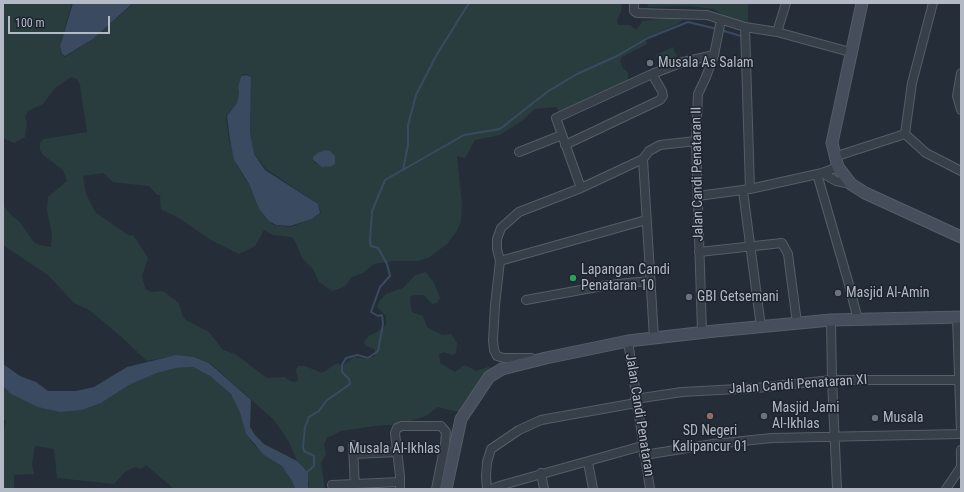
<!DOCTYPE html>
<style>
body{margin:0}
#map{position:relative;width:964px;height:492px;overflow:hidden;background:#242d38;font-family:"Roboto Condensed",sans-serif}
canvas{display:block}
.frame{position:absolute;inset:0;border:4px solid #b3bac5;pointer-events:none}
.scale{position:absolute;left:8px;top:16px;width:102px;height:18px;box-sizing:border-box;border:2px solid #b3bac5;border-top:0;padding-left:5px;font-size:12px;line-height:14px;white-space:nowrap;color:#b3bac5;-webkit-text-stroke:3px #1d242e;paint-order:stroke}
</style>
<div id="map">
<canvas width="964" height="492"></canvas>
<div class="frame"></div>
<div class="scale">100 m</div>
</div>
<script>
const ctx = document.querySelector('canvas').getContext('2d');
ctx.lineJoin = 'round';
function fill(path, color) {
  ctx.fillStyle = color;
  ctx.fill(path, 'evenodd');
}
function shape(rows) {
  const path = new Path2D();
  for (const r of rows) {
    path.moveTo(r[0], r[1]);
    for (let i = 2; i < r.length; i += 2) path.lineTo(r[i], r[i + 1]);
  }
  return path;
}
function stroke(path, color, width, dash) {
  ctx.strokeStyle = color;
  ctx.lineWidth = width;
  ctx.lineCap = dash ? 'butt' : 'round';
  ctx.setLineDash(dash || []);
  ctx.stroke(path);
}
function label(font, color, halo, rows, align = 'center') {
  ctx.font = font + ' "Roboto Condensed",sans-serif';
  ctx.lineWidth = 3;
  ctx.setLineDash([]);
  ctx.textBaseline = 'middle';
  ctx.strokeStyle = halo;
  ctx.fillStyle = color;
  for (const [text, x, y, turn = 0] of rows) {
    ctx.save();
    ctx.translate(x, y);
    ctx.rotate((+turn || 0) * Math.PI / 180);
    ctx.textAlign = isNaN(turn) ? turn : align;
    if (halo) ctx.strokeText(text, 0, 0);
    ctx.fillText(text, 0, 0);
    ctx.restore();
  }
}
fill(shape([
 [3,3,72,3,60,45,61,54,65,57,93,39,134,3,622,3,621,12,617,20,618,25,630,25,636,30,643,21,671,17,682,20,680,23,645,38,647,44,622,57,620,61,622,67,628,73,628,80,560,113,556,107,535,109,523,120,500,135,475,140,465,158,457,156,462,204,461,222,456,232,447,244,439,250,428,258,418,261,394,261,374,264,363,273,352,277,344,287,332,291,319,282,313,269,302,258,296,243,292,237,272,235,264,230,255,246,239,254,209,239,179,218,161,209,160,195,157,195,149,186,119,183,113,182,103,173,83,176,86,194,95,212,128,235,134,236,148,258,142,276,145,288,150,292,163,291,179,303,182,315,186,320,209,332,223,350,235,354,267,378,285,377,290,381,296,382,298,380,296,370,298,366,305,366,322,373,337,363,342,366,354,357,367,359,375,356,375,350,366,346,364,342,369,336,380,330,386,325,386,316,377,307,379,301,386,294,403,288,415,275,426,272,434,283,440,298,437,303,432,304,424,295,414,295,410,297,411,309,412,312,423,316,427,327,442,335,451,334,457,343,456,353,452,355,444,352,439,354,440,363,455,372,465,365,476,371,488,367,493,369,475,388,465,407,459,412,438,407,426,416,401,424,375,426,341,431,327,438,324,444,326,454,321,463,325,489,308,489,309,484,304,468,297,461,289,442,274,420,210,363,194,357,173,356,147,361,118,334,89,310,74,303,49,276,3,245,3,205,13,217,18,220,34,242,39,245,51,247,52,235,47,209,48,197,67,181,63,170,43,155,40,150,40,143,44,139,87,132,80,85,77,79,71,77,55,88,43,104,28,111,25,117,27,122,25,137,14,143,3,138],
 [247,74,251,77,250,132,254,154,266,169,318,204,321,213,312,219,290,227,273,225,259,209,249,185,237,166,229,140,226,116,237,103,239,93,238,87,241,75],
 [325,150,330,151,335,158,335,164,316,164,313,160,316,154],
 [646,3,748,3,748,22,731,20,713,9,689,6,649,7],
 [673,47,677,57,660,64,656,55],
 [193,367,210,376,231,394,240,413,246,434,254,445,282,466,292,481,295,489,174,489,146,465,141,469,135,467,125,472,114,484,57,478,54,449,35,446,32,463,34,474,14,475,14,489,3,489,3,434,6,420,3,420,3,386,11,394,82,410,101,403,129,385,157,373,176,368]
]), '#2a3d3e');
fill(shape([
 [73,3,133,3,93,39,65,56,62,54,60,46],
 [247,75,251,77,250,132,254,154,265,170,318,204,320,213,312,219,290,226,276,225,269,221,259,209,249,184,234,160,230,140,227,116,237,103,239,93,238,87,241,76],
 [325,150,330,151,335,156,335,164,332,166,322,167,313,160,313,157,317,153],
 [176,355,194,357,209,363,251,400,250,427,255,435,264,444,297,461,304,468,308,474,308,489,295,489,292,481,282,466,264,455,246,434,240,413,231,394,210,376,193,367,176,368,157,373,129,385,101,403,82,410,60,412,38,407,11,394,3,386,3,364,20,376,36,382,48,391,76,391,94,387,127,367]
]), '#3a4a60');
stroke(shape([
 [721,30,744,37],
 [403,170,408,145,408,125,416,95,436,56,469,3],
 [305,474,314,466,314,456,304,451,303,447,305,427,309,417,319,411,326,401,350,384,349,379,342,372,342,365,346,358,357,355,368,358,378,351,383,324,382,315,378,316,371,312,380,287,390,276,387,264,378,248,371,246,370,240,372,211,385,180,464,135,500,129,547,92,577,74,617,56,648,38,688,22,717,29]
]), '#3a4a60', 2);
const street = shape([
 [634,3,634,11,637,13,707,15,745,27,777,32,850,52],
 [745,27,750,189],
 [777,32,786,3],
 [961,73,957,96,961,110],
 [905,134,912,83,933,3],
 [905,134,926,153,961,171],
 [565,145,660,100,663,96,662,91,652,74],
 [519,152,562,135],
 [834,157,905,134],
 [643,159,654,338],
 [822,173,836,181,851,184],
 [817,174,848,281,858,320],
 [581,188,556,118,652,74,683,62,714,55],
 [743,191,761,327],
 [698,196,750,189,822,173,838,167],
 [699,252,782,243,788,254,797,323],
 [500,261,646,220],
 [526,300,608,285,649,281],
 [957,318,961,432],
 [831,320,832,380,837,489],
 [702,332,696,141,698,94,706,77,714,55,721,20],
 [628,341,650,489],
 [531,358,504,358,497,356,494,350,493,340,495,305,500,261,497,249,497,239,501,228,519,212,581,188,643,159,649,151,660,145,696,141],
 [635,399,682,392,756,388,832,380,961,380],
 [353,445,355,489],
 [354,454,398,452],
 [644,455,713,444,772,438,961,434],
 [588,462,593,489],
 [541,473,544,489],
 [332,485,400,482],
 [400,489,400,476,395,433,397,428,402,426,441,426,446,432,445,444,436,489],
 [487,489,486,476,487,462,491,449,519,430,541,420,636,403],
 [492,489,499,486,642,446],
 [946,489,961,467,961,450]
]);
const secondary = shape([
 [862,3,832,143,838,167,851,184,865,193,961,237],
 [446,489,461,419,489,377,502,369,546,358,628,341,715,331,831,320,961,317]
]);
stroke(street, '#565d67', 10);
stroke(secondary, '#565d67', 13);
stroke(street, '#373f49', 8);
stroke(secondary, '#464e5c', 11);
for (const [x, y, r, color] of [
 [650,63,4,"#6b7280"],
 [573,278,4,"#2e9e5b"],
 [838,293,4,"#6b7280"],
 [689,297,4,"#6b7280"],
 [710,416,4,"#8d6e63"],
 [764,416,4,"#6b7280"],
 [875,418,4,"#6b7280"],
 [341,449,4,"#6b7280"]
]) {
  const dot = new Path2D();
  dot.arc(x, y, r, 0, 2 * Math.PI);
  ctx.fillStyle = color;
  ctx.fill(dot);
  stroke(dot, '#1d242e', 1.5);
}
label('14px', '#b3bac5', '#1d242e', [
 ["Musala As Salam",658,63],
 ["Lapangan Candi",581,270],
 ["Penataran 10",581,286],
 ["Masjid Al-Amin",846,293],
 ["GBI Getsemani",697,297],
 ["Masjid Jami",772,408],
 ["Al-Ikhlas",772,424],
 ["Musala",883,418],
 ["SD Negeri",710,431,"center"],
 ["Kalipancur 01",710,447,"center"],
 ["Musala Al-Ikhlas",349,449]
], 'left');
label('14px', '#b3bac5', '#1d242e', [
 ["Jalan Candi Penataran II",698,174,-91],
 ["Jalan Candi Penataran XI",798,385,-4],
 ["Jalan Candi Penataran",639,415,81]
]);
</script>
